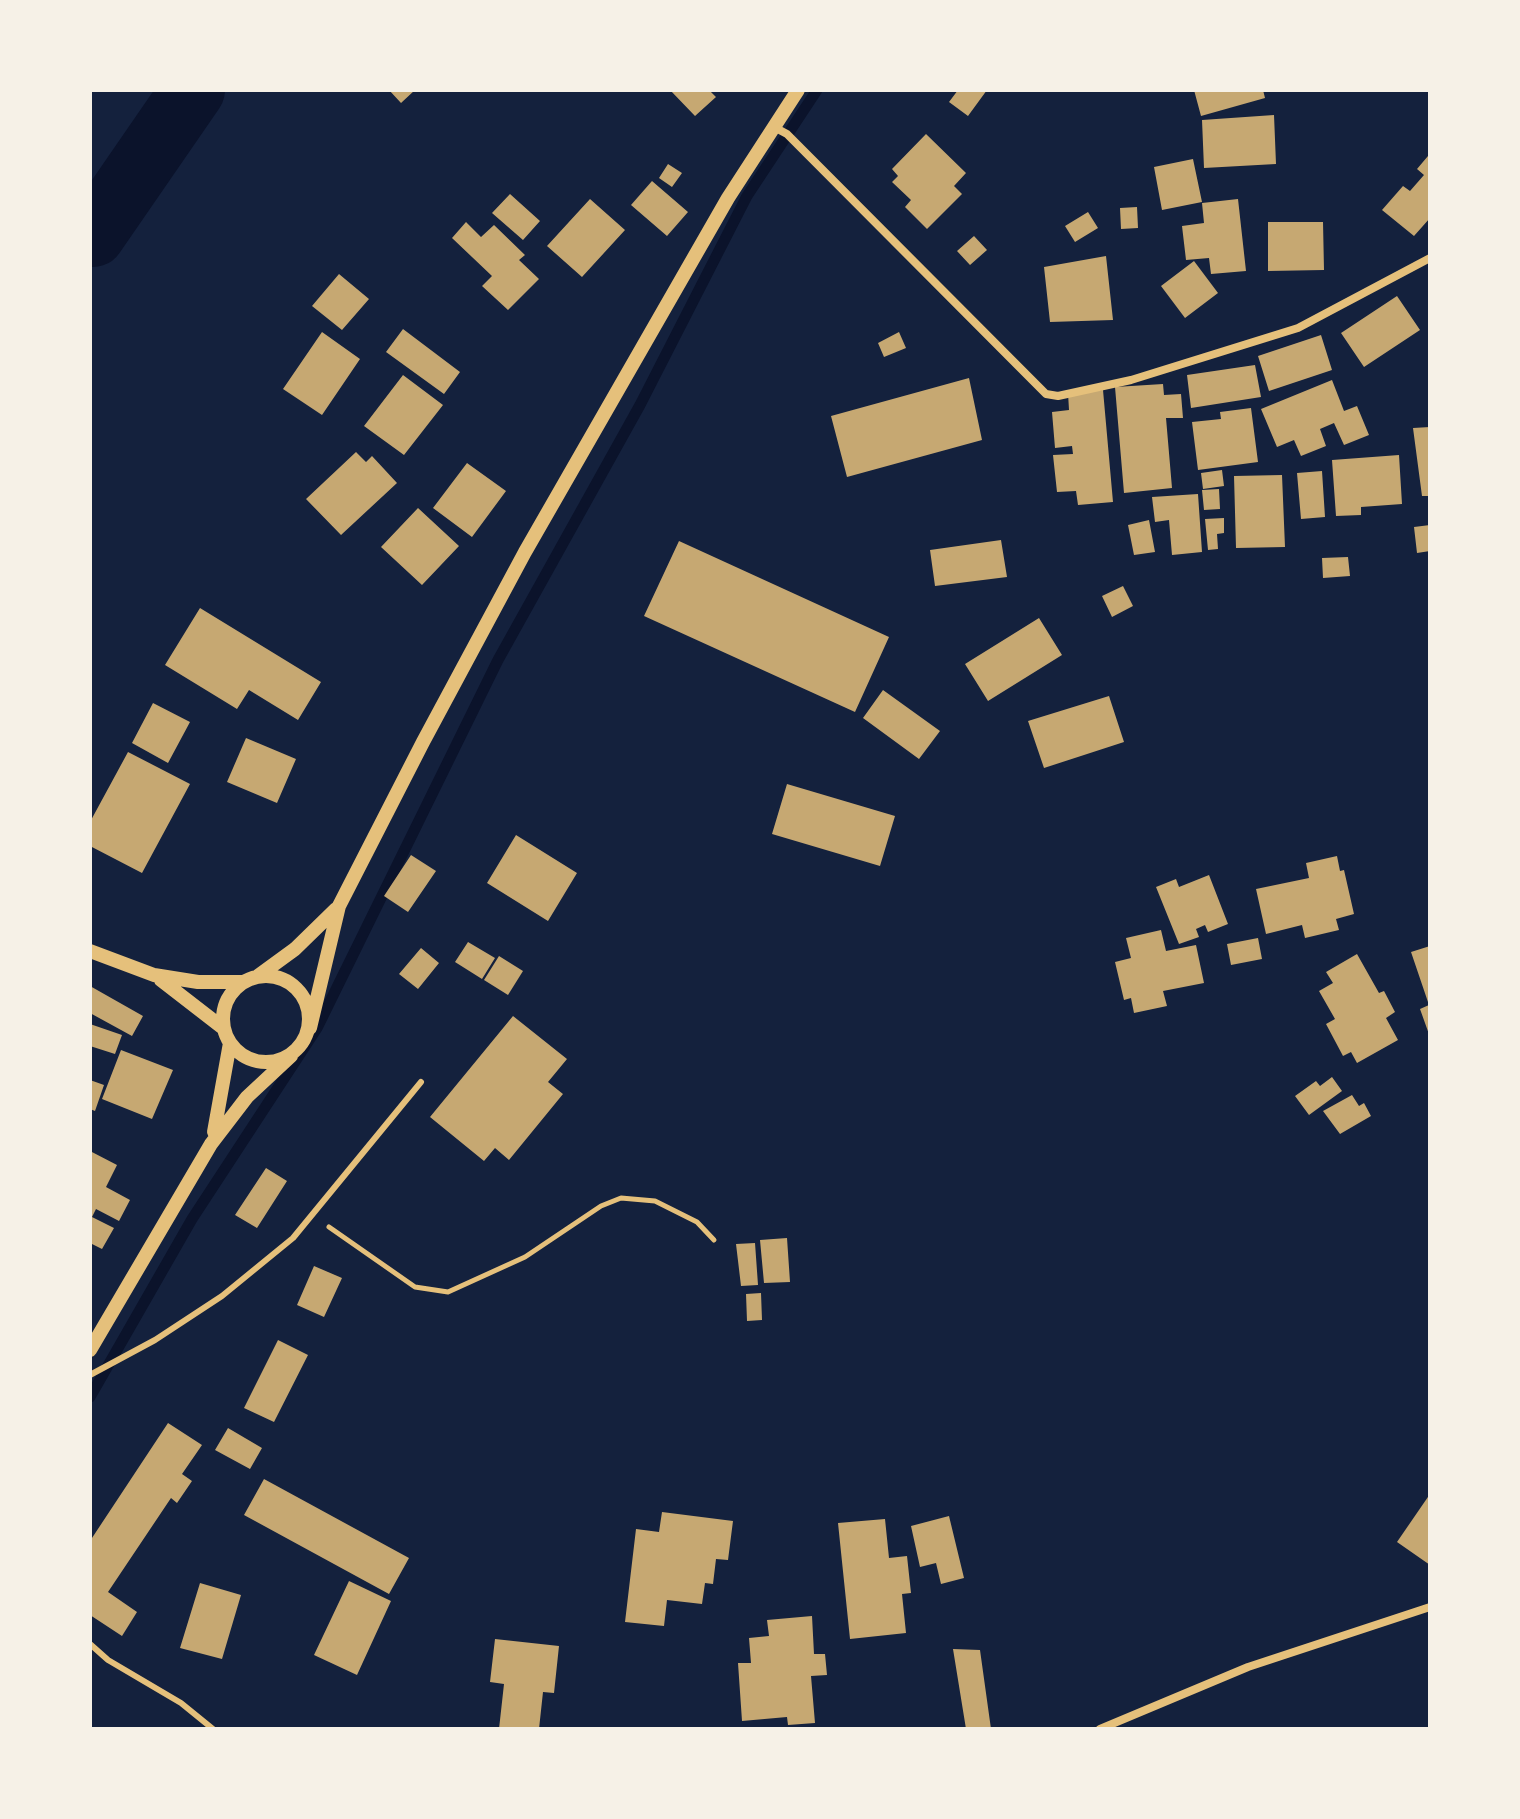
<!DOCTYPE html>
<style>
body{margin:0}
#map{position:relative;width:1520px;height:1819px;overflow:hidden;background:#14213d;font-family:"Archivo Narrow",sans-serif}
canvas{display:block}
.frame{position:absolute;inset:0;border:92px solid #f6f1e7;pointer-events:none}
</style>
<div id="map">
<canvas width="1520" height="1819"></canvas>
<div class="frame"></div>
</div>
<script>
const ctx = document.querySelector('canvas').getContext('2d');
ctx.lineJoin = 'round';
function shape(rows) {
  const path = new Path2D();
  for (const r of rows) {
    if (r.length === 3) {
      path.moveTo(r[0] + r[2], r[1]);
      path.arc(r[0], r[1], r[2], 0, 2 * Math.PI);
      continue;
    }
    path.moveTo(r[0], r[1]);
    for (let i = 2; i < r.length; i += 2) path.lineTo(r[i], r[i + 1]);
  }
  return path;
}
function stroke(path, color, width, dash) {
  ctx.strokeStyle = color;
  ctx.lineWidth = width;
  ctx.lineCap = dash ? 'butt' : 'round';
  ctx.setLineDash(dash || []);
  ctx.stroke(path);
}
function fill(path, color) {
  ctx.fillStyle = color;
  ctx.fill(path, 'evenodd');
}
stroke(shape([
 [90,1397,192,1219,317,1028,498,660,640,405,747,196,817,90]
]), '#0b132b', 11);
stroke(shape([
 [90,234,93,235,193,90]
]), '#0b132b', 64);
fill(shape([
 [389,90,415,90,401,103],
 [670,90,709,90,716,97,695,116],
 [958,90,987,90,968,116,949,102],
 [1194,90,1263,90,1265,98,1201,116],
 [1274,115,1276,164,1204,168,1202,120],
 [926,134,966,173,954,186,962,194,927,229,905,207,911,200,892,182,898,176,892,169],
 [1428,156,1430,218,1414,236,1382,210,1403,186,1410,191,1424,175,1417,169],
 [1193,159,1202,202,1162,210,1154,167],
 [668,164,682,173,672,187,659,178],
 [652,181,688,212,667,236,631,205],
 [510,194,540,221,523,240,492,213],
 [590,199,625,230,582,277,547,246],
 [1238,199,1246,271,1211,274,1209,258,1186,260,1182,226,1204,223,1202,203],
 [1137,207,1138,228,1121,229,1120,208],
 [1088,212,1098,228,1075,242,1065,226],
 [466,222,481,237,494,225,525,255,519,260,539,279,508,310,482,286,492,276,452,238],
 [1268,222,1323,222,1324,270,1268,271],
 [974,236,987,250,970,265,957,251],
 [1106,256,1113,320,1050,322,1044,267],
 [1194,261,1218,293,1185,318,1161,286],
 [339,274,369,299,342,330,312,306],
 [1397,296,1420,330,1364,367,1341,333],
 [403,329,460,372,444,394,386,352],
 [322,332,360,359,322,415,283,389],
 [899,332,906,348,884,357,878,343],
 [1321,335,1332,370,1269,391,1258,356],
 [1255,365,1261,397,1191,408,1187,375],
 [403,375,443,405,404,455,364,426],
 [969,378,982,440,847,477,831,416],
 [1332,380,1344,411,1357,406,1369,435,1344,445,1334,423,1320,429,1326,446,1301,456,1294,440,1277,447,1261,409],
 [1163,384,1164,395,1181,394,1183,418,1166,418,1172,488,1124,493,1115,387],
 [1103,390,1113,502,1078,505,1076,491,1057,492,1053,455,1073,454,1072,446,1055,448,1052,412,1069,410,1068,393],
 [1251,408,1258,462,1198,470,1192,422,1221,419,1220,412],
 [1430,427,1430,496,1422,496,1413,428],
 [356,452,366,462,372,456,397,483,341,535,306,499],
 [1399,455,1402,504,1361,507,1361,515,1336,516,1332,460],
 [467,463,506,491,472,537,433,508],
 [1222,470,1224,486,1203,489,1201,473],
 [1322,471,1325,517,1301,519,1297,473],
 [1282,475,1285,547,1236,548,1234,476],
 [1219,489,1220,509,1204,510,1202,490],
 [1198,494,1202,552,1172,555,1169,520,1155,522,1152,497],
 [418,508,459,546,422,585,381,547],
 [1224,518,1224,533,1217,534,1218,549,1208,550,1205,519],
 [1149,520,1155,552,1134,555,1128,525],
 [1430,525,1430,551,1417,553,1414,527],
 [1001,540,1007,577,935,586,930,550],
 [679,541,889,637,855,712,644,616],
 [1348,557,1350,576,1323,578,1322,558],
 [1123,586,1133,606,1112,617,1102,596],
 [200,608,321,682,298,720,249,690,237,709,165,665],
 [1039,618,1062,655,988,701,965,664],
 [883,690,940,731,919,759,863,718],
 [1109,696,1124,742,1044,768,1028,721],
 [153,703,190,722,168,763,132,743],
 [246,738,296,759,277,803,227,782],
 [128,752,190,784,142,873,90,846,90,822],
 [787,784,895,816,880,866,772,834],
 [516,835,577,873,548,921,487,883],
 [411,855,436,871,408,912,384,896],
 [1337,856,1340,871,1344,870,1354,914,1336,919,1339,930,1305,938,1302,925,1266,934,1256,889,1309,878,1306,863],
 [1209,875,1228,924,1208,932,1205,925,1196,929,1199,937,1179,944,1156,887,1176,879,1179,887],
 [1161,930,1166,951,1196,945,1204,983,1163,991,1167,1006,1134,1013,1131,998,1124,1000,1115,962,1131,958,1126,938],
 [1258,938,1262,959,1231,965,1227,944],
 [468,942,495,958,482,979,455,962],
 [1430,946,1430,1037,1420,1009,1429,1005,1411,952],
 [421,948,439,963,418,989,399,974],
 [1357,954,1379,993,1384,991,1395,1012,1386,1018,1398,1040,1357,1063,1351,1052,1343,1056,1326,1024,1335,1019,1319,991,1333,983,1326,972],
 [499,956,523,971,508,995,484,980],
 [90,986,143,1016,132,1036,90,1013],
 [513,1016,567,1059,548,1082,563,1094,509,1160,495,1148,484,1161,430,1117],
 [90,1024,122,1035,115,1054,90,1046],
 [121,1050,173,1070,152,1119,102,1099],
 [1332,1077,1342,1091,1309,1115,1295,1096,1316,1081,1320,1086],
 [90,1080,104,1085,95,1111,90,1109],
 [1352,1095,1359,1106,1364,1103,1371,1116,1340,1134,1323,1111],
 [90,1151,117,1165,106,1187,130,1200,119,1221,96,1209,92,1217,114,1228,102,1249,90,1243],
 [266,1168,287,1181,257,1228,235,1215],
 [787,1238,790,1282,764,1283,760,1240],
 [755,1243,758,1285,741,1286,736,1244],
 [314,1266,342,1278,324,1317,297,1305],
 [761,1293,762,1320,747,1321,746,1294],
 [278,1340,308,1355,274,1422,244,1408],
 [168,1423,202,1445,182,1474,192,1481,177,1503,171,1498,108,1592,137,1612,122,1636,90,1615,90,1541],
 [228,1428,262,1448,250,1469,215,1450],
 [264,1479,409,1558,389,1594,244,1515],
 [1430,1494,1430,1565,1397,1542],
 [662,1512,733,1521,728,1560,716,1559,713,1584,705,1583,702,1604,667,1600,664,1626,625,1622,636,1529,659,1532],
 [949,1516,964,1578,941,1584,936,1563,920,1567,911,1526],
 [885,1519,889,1558,907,1556,911,1593,902,1594,906,1633,850,1639,838,1523],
 [349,1581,391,1601,357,1675,314,1655],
 [200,1583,241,1595,222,1659,180,1648],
 [812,1616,814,1654,825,1654,827,1675,811,1676,815,1723,788,1725,787,1717,742,1721,738,1663,751,1663,749,1638,769,1636,767,1620],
 [495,1639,559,1646,554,1693,543,1692,539,1729,499,1729,504,1684,490,1682],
 [953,1649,980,1650,991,1729,966,1729]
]), '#c6a872');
stroke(shape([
 [329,1227,415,1287,448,1292,525,1257,601,1206,621,1198,655,1201,697,1222,714,1240]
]), '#e5c07b', 5);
stroke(shape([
 [90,1375,155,1340,222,1296,293,1238,421,1082],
 [90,1644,108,1660,181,1703,213,1729]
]), '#e5c07b', 6);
stroke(shape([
 [774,127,787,134,1046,394,1058,396,1131,380,1298,328,1430,258],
 [1100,1729,1248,1667,1430,1607]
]), '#e5c07b', 8);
stroke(shape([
 [90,951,154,975,198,982,242,982],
 [266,1019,43],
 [258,976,295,949,336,909],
 [161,980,223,1028],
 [310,1028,339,906,423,742,525,552,728,198,798,90],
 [214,1132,230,1043],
 [90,1350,211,1144,247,1097,291,1056]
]), '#e5c07b', 14);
</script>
